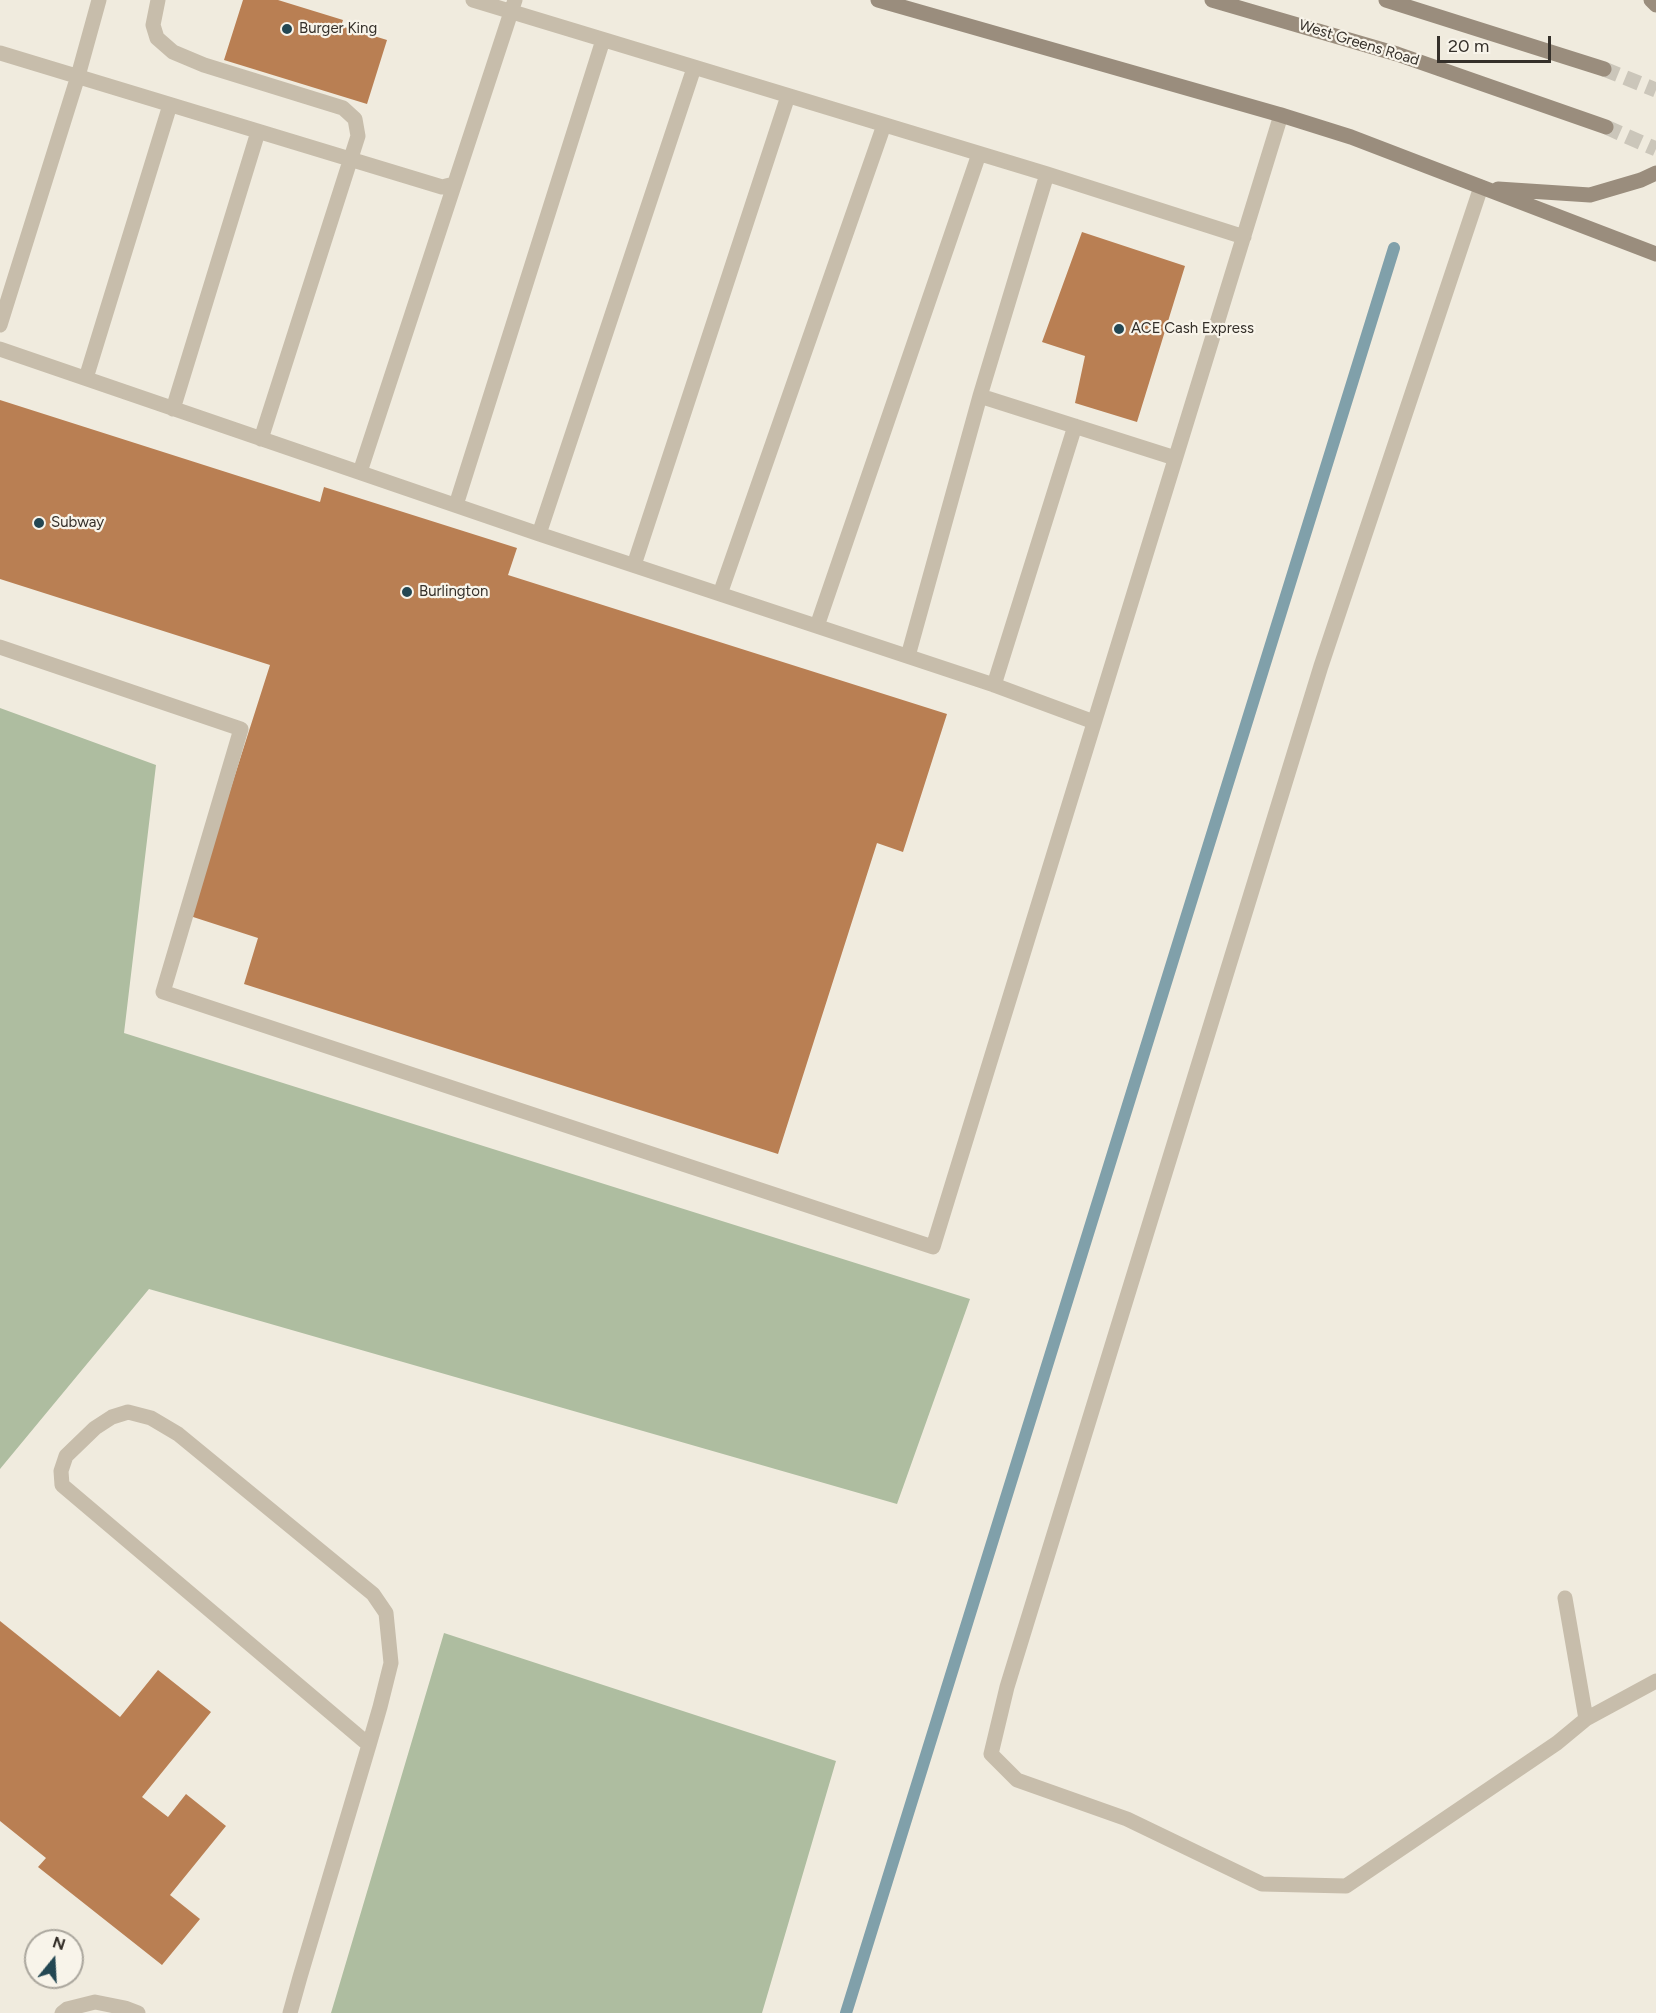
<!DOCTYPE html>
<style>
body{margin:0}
#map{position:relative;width:1656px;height:2013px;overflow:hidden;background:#f0ebde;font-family:Figtree,sans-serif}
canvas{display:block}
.north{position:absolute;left:24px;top:1929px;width:60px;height:60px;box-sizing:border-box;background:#f8f4ea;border:2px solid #aaa69d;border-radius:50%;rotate:18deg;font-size:16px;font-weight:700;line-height:24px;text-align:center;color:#35302a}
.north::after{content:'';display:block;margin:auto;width:21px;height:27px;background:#234753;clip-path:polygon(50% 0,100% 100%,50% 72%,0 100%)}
.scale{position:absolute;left:1437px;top:36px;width:114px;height:27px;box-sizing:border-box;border:3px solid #35302a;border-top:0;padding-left:8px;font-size:18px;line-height:21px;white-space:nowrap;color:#35302a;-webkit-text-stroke:4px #f8f4ea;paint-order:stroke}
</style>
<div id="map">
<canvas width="1656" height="2013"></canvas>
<div class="north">N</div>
<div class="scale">20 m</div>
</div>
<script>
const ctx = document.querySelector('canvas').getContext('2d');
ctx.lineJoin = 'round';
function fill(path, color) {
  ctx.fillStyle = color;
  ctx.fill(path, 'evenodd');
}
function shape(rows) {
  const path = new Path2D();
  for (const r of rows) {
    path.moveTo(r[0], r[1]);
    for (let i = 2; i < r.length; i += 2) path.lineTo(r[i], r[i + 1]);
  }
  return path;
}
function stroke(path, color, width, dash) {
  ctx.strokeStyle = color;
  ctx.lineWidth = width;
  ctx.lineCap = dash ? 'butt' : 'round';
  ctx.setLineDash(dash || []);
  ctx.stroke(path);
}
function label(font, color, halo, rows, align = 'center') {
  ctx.font = font + ' Figtree,sans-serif';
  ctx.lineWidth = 4.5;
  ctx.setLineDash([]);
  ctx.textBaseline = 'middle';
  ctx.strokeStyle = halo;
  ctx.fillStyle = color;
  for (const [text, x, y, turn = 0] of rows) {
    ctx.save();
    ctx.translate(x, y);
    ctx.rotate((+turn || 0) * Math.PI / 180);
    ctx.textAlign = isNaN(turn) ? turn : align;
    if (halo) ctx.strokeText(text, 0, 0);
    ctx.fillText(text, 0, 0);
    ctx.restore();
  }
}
fill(shape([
 [0,708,156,765,124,1033,970,1299,897,1504,149,1289,0,1469],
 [444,1633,836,1761,762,2013,331,2013]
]), '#aebda0');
stroke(shape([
 [846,2013,1394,248]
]), '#80a0aa', 12);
fill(shape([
 [243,0,278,0,343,20,341,26,387,40,367,104,224,60],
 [1082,232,1185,266,1137,422,1075,403,1085,356,1042,342],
 [0,400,320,502,324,487,517,548,508,575,947,714,903,852,877,843,778,1154,244,984,258,938,190,916,270,665,0,579],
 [0,1621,120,1717,158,1670,211,1712,142,1797,168,1817,186,1794,226,1826,170,1895,200,1919,162,1965,38,1867,46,1858,0,1821]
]), '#b97f53');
stroke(shape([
 [1604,69,1656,90],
 [1606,127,1656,149]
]), '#cbc6ba', 15, [15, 8]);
stroke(shape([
 [158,0,153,25,157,38,173,52,204,65,343,108,355,119,358,136,261,439],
 [473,0,1047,174,1244,237],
 [0,53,442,187,454,184],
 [1481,187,1321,666,1007,1687,991,1754,1017,1780,1127,1819,1262,1884,1346,1886,1557,1743,1586,1719,1656,1681],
 [0,325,78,76,99,0],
 [0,349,539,534,994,685,1094,722],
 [86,378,170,105],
 [980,396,1175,458],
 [173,409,258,132],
 [360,472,515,0],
 [456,505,603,40],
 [539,534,694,68],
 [634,565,788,96],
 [720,594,884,125],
 [817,626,979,154],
 [0,647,241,729,163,992,933,1247,1281,115],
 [908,656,980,396,1047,174],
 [994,685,1075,426],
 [1565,1598,1586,1719],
 [62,2013,67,2009,95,2002,125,2008,138,2013],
 [290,2013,300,1977,369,1745,380,1707,391,1663,386,1613,373,1594,178,1434,151,1418,128,1412,112,1417,95,1428,66,1456,61,1471,62,1485,369,1745]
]), '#c7bdab', 15);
stroke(shape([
 [878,0,1281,115,1351,137,1656,254],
 [1212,0,1397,54,1606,127],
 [1386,0,1604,69],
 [1651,0,1656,5],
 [1498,189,1590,195,1641,180,1656,173]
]), '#9a8d7d', 15);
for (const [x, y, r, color] of [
 [287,29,6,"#234753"],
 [1119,329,6,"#234753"],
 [39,523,6,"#234753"],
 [407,592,6,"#234753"]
]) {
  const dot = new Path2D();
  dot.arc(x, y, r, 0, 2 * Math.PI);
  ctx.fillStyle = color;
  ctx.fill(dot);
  stroke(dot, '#f8f4ea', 2);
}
label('15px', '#35302a', '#f8f4ea', [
 ["Burger King",299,29],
 ["ACE Cash Express",1131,329],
 ["Subway",51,523],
 ["Burlington",419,592]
], 'left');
label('15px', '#35302a', '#f8f4ea', [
 ["West Greens Road",1359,43,17]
]);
</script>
